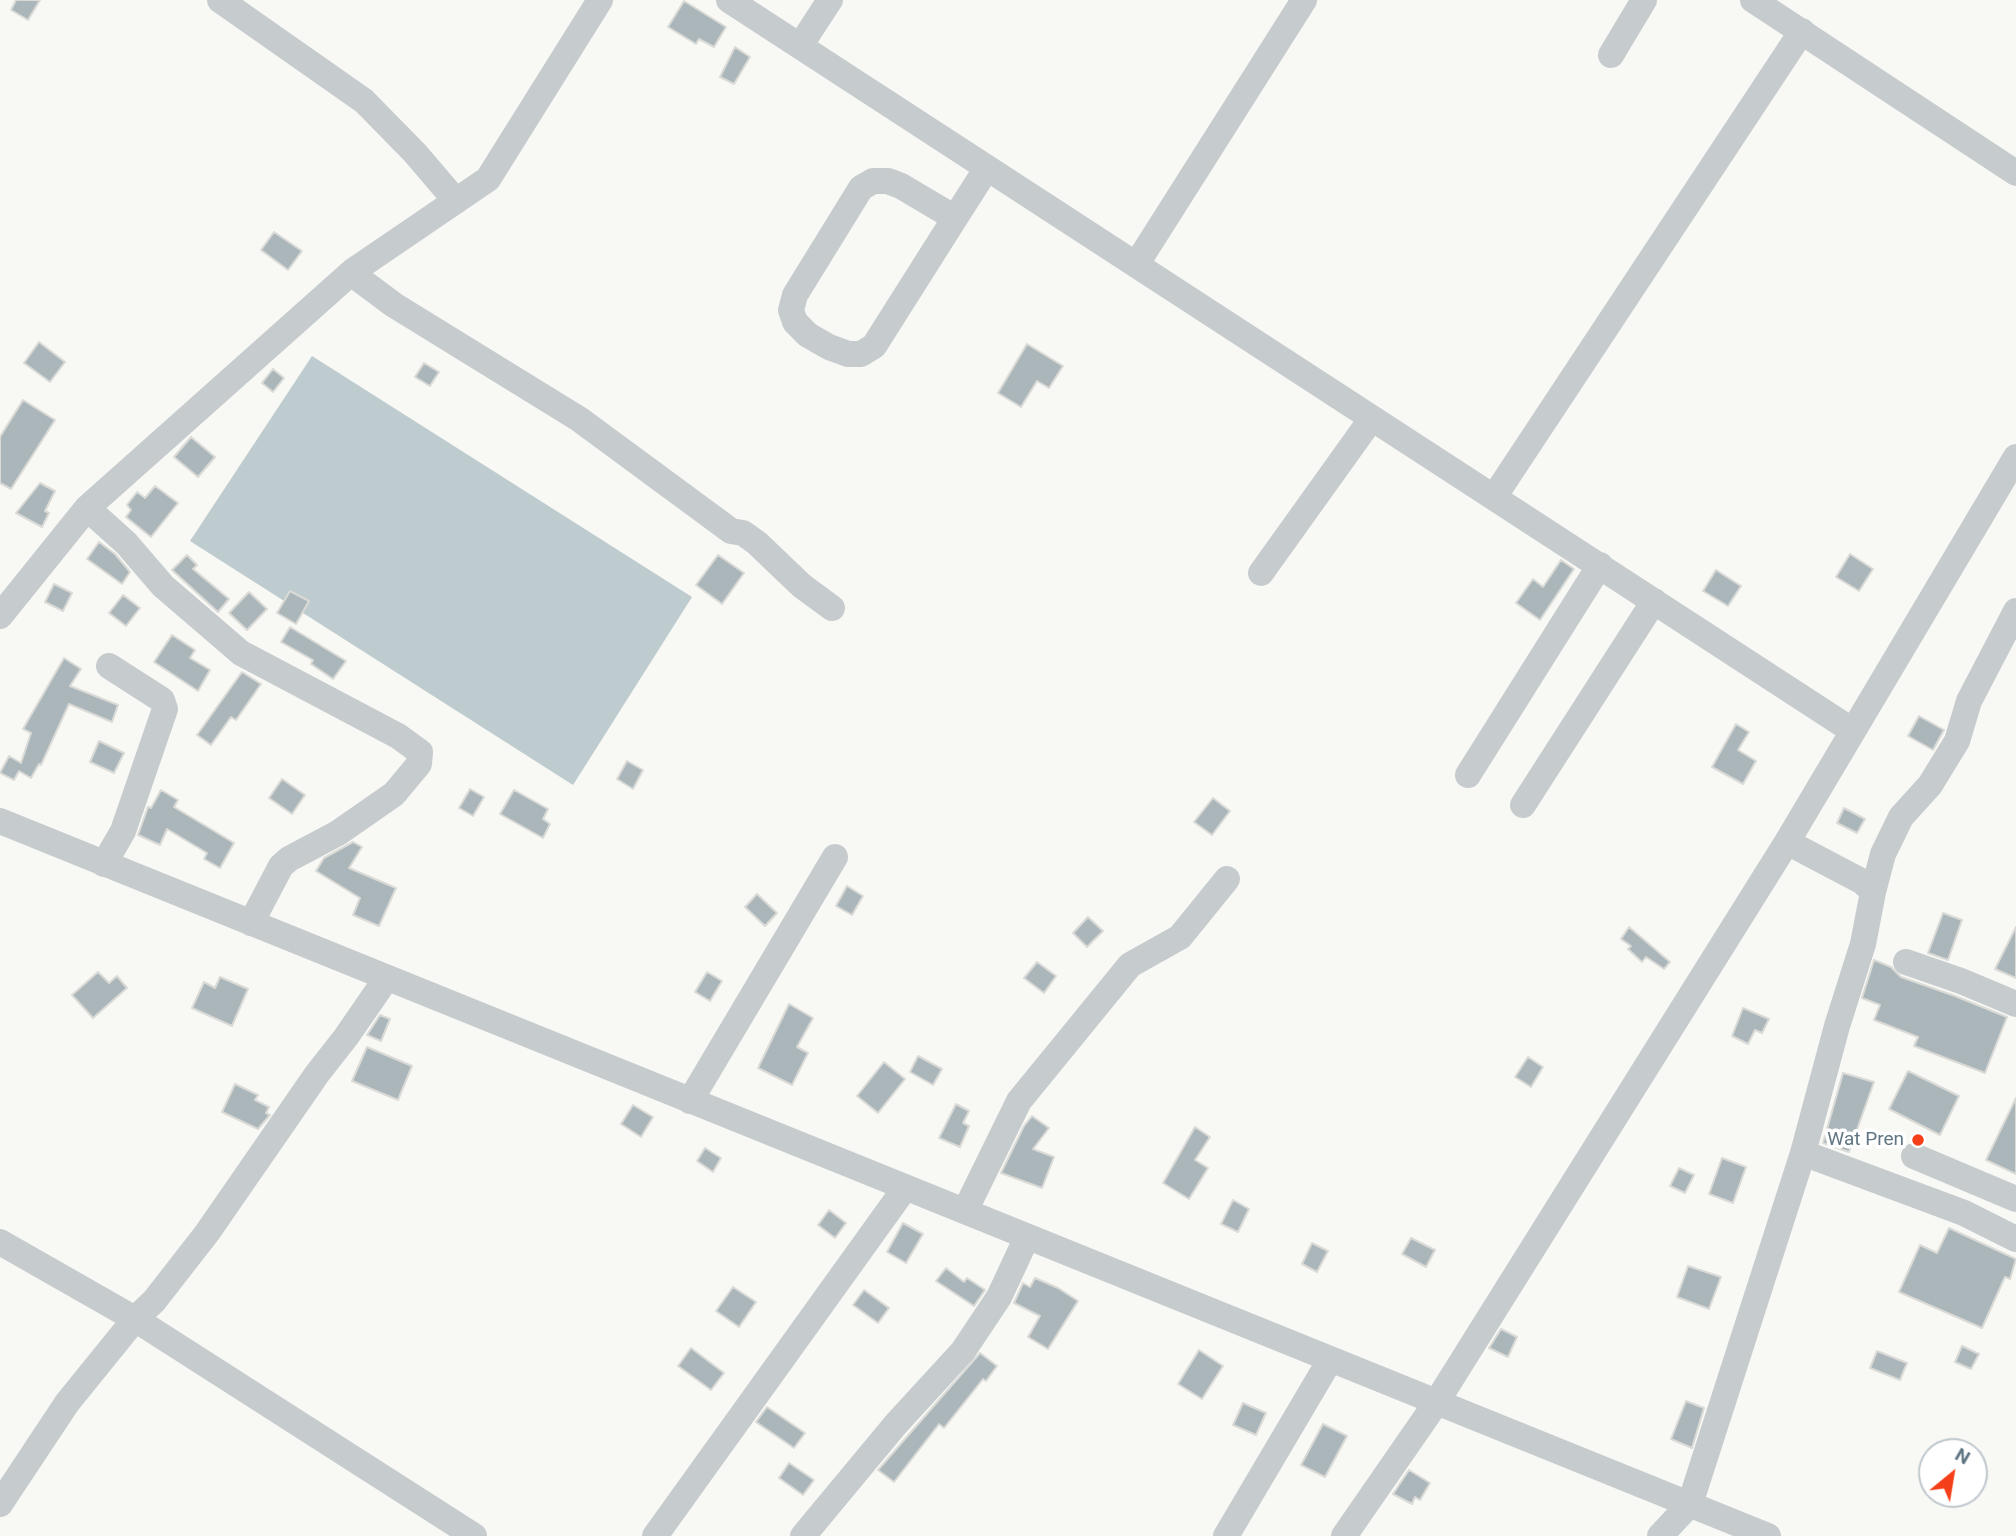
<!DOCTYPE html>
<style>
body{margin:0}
#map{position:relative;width:2016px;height:1536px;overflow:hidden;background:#f8f8f5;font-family:Roboto,sans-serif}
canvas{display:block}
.north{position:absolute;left:1918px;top:1438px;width:70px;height:70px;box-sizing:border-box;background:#fff;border:2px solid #bfc8cd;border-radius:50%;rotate:30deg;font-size:19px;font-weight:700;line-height:28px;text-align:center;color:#607683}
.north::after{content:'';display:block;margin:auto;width:24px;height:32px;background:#f53f18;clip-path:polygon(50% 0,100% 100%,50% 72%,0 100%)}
</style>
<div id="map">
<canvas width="2016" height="1536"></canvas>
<div class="north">N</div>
</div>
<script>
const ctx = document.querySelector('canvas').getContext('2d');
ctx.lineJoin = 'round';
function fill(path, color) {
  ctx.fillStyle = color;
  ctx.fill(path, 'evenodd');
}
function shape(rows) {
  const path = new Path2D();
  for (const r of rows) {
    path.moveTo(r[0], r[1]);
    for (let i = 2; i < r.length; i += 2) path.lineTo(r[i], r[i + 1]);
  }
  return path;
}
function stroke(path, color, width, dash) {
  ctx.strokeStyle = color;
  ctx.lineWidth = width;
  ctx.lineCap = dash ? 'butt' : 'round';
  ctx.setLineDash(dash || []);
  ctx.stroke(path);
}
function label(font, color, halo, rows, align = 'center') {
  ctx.font = font + ' Roboto,sans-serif';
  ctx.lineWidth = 7;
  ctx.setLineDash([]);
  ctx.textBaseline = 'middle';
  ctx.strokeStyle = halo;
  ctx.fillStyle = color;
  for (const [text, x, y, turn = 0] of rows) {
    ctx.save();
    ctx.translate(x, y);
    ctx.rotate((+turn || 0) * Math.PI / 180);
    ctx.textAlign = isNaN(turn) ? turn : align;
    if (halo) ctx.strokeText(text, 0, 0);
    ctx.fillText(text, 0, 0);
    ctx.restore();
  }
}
fill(shape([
 [312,356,692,597,573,785,190,541]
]), '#becbcf');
const building = shape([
 [16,0,40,0,28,20,11,10,16,0],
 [684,1,726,27,714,47,699,39,696,44,668,27,684,1],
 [735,47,750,57,734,84,720,77,735,47],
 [274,232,302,251,288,270,261,250,274,232],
 [39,342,65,362,50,382,24,363,39,342],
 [1027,344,1063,366,1049,388,1037,381,1021,407,998,393,1027,344],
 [424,363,439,372,430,386,415,377,424,363],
 [273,369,284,378,273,392,262,383,273,369],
 [23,400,55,420,11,489,0,483,0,437,23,400],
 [191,437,215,457,198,477,174,457,191,437],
 [40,483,55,491,45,511,49,513,42,527,16,513,40,483],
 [155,486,178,503,151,537,126,517,131,510,127,505,137,492,145,498,155,486],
 [99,542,115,554,130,572,122,584,87,559,99,542],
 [1850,554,1873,569,1859,591,1836,577,1850,554],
 [187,555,197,565,193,569,229,599,218,612,172,570,187,555],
 [718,555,744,573,722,604,696,585,718,555],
 [1561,560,1574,569,1540,620,1516,603,1533,579,1543,587,1561,560],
 [1716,570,1741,586,1728,606,1703,591,1716,570],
 [54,584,72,593,63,611,45,602,54,584],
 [290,591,309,601,296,624,277,613,290,591],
 [249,592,267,609,247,630,229,613,249,592],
 [123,595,140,608,126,626,109,613,123,595],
 [290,627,346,661,333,679,311,664,313,660,281,642,290,627],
 [172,635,195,650,190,658,210,670,198,691,154,662,172,635],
 [64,658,81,669,70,686,118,705,112,722,69,704,41,765,39,764,31,778,19,771,14,780,0,773,9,756,21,763,31,733,23,729,64,658],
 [242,672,261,684,236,720,231,717,211,745,197,735,242,672],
 [1919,716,1944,730,1933,750,1908,736,1919,716],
 [1736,724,1749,732,1738,750,1756,761,1743,784,1712,767,1736,724],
 [99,741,124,753,114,773,90,762,99,741],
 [627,761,643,770,633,789,617,779,627,761],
 [282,779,305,795,292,814,269,798,282,779],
 [470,789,484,797,473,816,459,808,470,789],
 [161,790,178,800,174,807,234,843,220,868,204,859,207,853,167,829,160,845,138,835,148,807,151,808,161,790],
 [514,790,548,809,543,819,550,824,543,838,500,814,514,790],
 [1213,798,1230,811,1212,835,1194,822,1213,798],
 [1844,808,1865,819,1857,833,1837,823,1844,808],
 [353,842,362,847,349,868,396,888,379,926,353,915,360,898,316,871,324,858,353,842],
 [847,886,863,896,852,915,836,906,847,886],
 [757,894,777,913,765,926,745,907,757,894],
 [1943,913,1962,920,1948,960,1928,953,1943,913],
 [1088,917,1103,931,1087,947,1073,933,1088,917],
 [1629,927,1670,962,1664,969,1646,957,1642,962,1628,949,1631,946,1621,939,1629,927],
 [2016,927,2016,978,1995,969,2016,927],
 [1874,960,1891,967,1901,977,1955,996,2007,1017,1985,1073,1914,1046,1918,1037,1874,1020,1880,1005,1862,998,1874,960],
 [1037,962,1056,976,1044,993,1024,978,1037,962],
 [98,972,109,983,117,976,127,988,93,1018,72,995,98,972],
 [707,972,722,981,710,1001,695,992,707,972],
 [220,977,248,989,232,1026,192,1008,204,982,215,988,220,977],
 [789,1004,813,1018,797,1047,808,1053,792,1085,758,1068,789,1004],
 [1743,1008,1769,1019,1762,1033,1755,1030,1748,1044,1732,1036,1743,1008],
 [380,1015,390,1019,381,1041,367,1035,380,1015],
 [367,1047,412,1066,398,1100,352,1081,367,1047],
 [918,1056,942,1069,933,1085,910,1072,918,1056],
 [1528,1057,1543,1067,1531,1087,1515,1077,1528,1057],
 [884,1062,905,1079,878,1113,857,1096,884,1062],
 [1908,1071,1959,1096,1940,1135,1889,1109,1908,1071],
 [1843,1073,1874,1082,1849,1152,1823,1143,1843,1073],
 [235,1084,258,1095,255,1100,269,1107,266,1113,270,1115,258,1129,222,1112,235,1084],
 [2016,1098,2016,1174,1986,1160,2016,1098],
 [956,1104,969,1111,963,1123,969,1126,960,1147,939,1138,956,1104],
 [633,1105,653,1117,641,1137,621,1124,633,1105],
 [1032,1116,1049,1128,1033,1149,1054,1157,1042,1188,1001,1173,1024,1126,1032,1116],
 [1195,1127,1210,1137,1195,1160,1208,1168,1189,1199,1163,1183,1195,1127],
 [705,1148,721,1158,713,1172,697,1161,705,1148],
 [1722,1158,1746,1167,1733,1203,1709,1194,1722,1158],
 [1679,1168,1694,1175,1685,1193,1670,1186,1679,1168],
 [1233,1200,1249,1209,1238,1232,1221,1224,1233,1200],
 [829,1210,846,1223,835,1238,818,1225,829,1210],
 [903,1223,923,1234,906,1263,887,1252,903,1223],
 [1949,1228,2016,1259,2010,1279,2005,1277,1982,1328,1899,1292,1920,1245,1937,1253,1949,1228],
 [1411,1238,1435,1250,1426,1267,1402,1254,1411,1238],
 [1312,1243,1328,1251,1317,1272,1302,1264,1312,1243],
 [1688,1266,1721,1277,1709,1309,1677,1297,1688,1266],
 [946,1268,964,1282,967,1278,985,1290,974,1306,936,1281,946,1268],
 [1035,1278,1058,1288,1078,1301,1048,1349,1028,1337,1040,1316,1014,1303,1023,1283,1030,1287,1035,1278],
 [733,1287,756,1302,739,1327,716,1311,733,1287],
 [864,1290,889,1308,878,1323,853,1305,864,1290],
 [1501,1329,1517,1337,1508,1357,1489,1348,1501,1329],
 [1962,1346,1979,1354,1971,1369,1955,1362,1962,1346],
 [691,1348,724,1373,711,1390,678,1366,691,1348],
 [1199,1350,1223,1366,1202,1399,1178,1384,1199,1350],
 [1877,1351,1907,1363,1900,1380,1870,1368,1877,1351],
 [980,1353,997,1366,986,1381,983,1379,944,1428,939,1424,894,1482,878,1470,980,1353],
 [1686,1401,1704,1408,1692,1448,1671,1439,1686,1401],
 [1243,1403,1266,1413,1256,1435,1233,1425,1243,1403],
 [767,1407,805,1433,794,1448,756,1422,767,1407],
 [1323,1424,1347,1436,1325,1477,1301,1465,1323,1424],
 [789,1463,814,1480,803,1495,779,1478,789,1463],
 [1409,1470,1430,1483,1420,1500,1415,1497,1412,1504,1393,1494,1409,1470]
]);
fill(building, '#abb6bb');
stroke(building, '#dadad7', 2);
stroke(shape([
 [220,0,364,101,415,153,456,201],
 [729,0,1853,731],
 [1753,0,2016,173],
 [800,46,830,0],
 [1611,55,1644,0],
 [955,218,901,186,888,181,873,181,861,188,795,295,791,310,795,322,808,335,829,347,848,354,861,354,874,346,955,218,987,168],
 [1136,265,1304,0],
 [351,273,394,305,579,419,731,531,743,533,757,543,802,586,832,608],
 [1494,497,1802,31],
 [87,508,126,543,163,586,241,653,398,736,420,752,419,764,394,794,338,833,289,859,281,866,251,923],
 [1261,573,1372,418],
 [0,616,87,508,353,271,488,179,600,0],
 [1468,775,1600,565],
 [1523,805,1654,601],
 [0,821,1768,1536],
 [104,864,123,831,165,709,162,700,109,666],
 [1873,892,1883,854,1901,817,1930,785,1957,741,1969,701,2016,611],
 [1906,962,1961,981,2016,1004],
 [690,1101,835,857],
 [1803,1153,1964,1213,2016,1239],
 [1914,1156,2016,1199],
 [965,1211,1019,1101,1130,965,1180,937,1227,879],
 [0,1242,135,1319,474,1536],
 [0,1504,67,1403,135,1319,154,1301,207,1233,317,1074,346,1037,386,979],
 [655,1536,905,1188],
 [803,1536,896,1424,963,1351,999,1297,1027,1237],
 [1226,1536,1330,1360],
 [1344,1536,1436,1403,1787,842,2016,457],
 [1660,1536,1690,1504,1803,1153,1837,1026,1863,944,1873,892,1863,882,1787,842]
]), '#c6cbce', 26);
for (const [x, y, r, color] of [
 [1918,1140,7,"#f53f18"]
]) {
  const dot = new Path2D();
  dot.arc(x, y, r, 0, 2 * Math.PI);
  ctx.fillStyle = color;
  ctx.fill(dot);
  stroke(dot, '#fff', 2.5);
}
label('19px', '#607683', '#fff', [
 ["Wat Pren",1904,1140]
], 'right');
</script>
